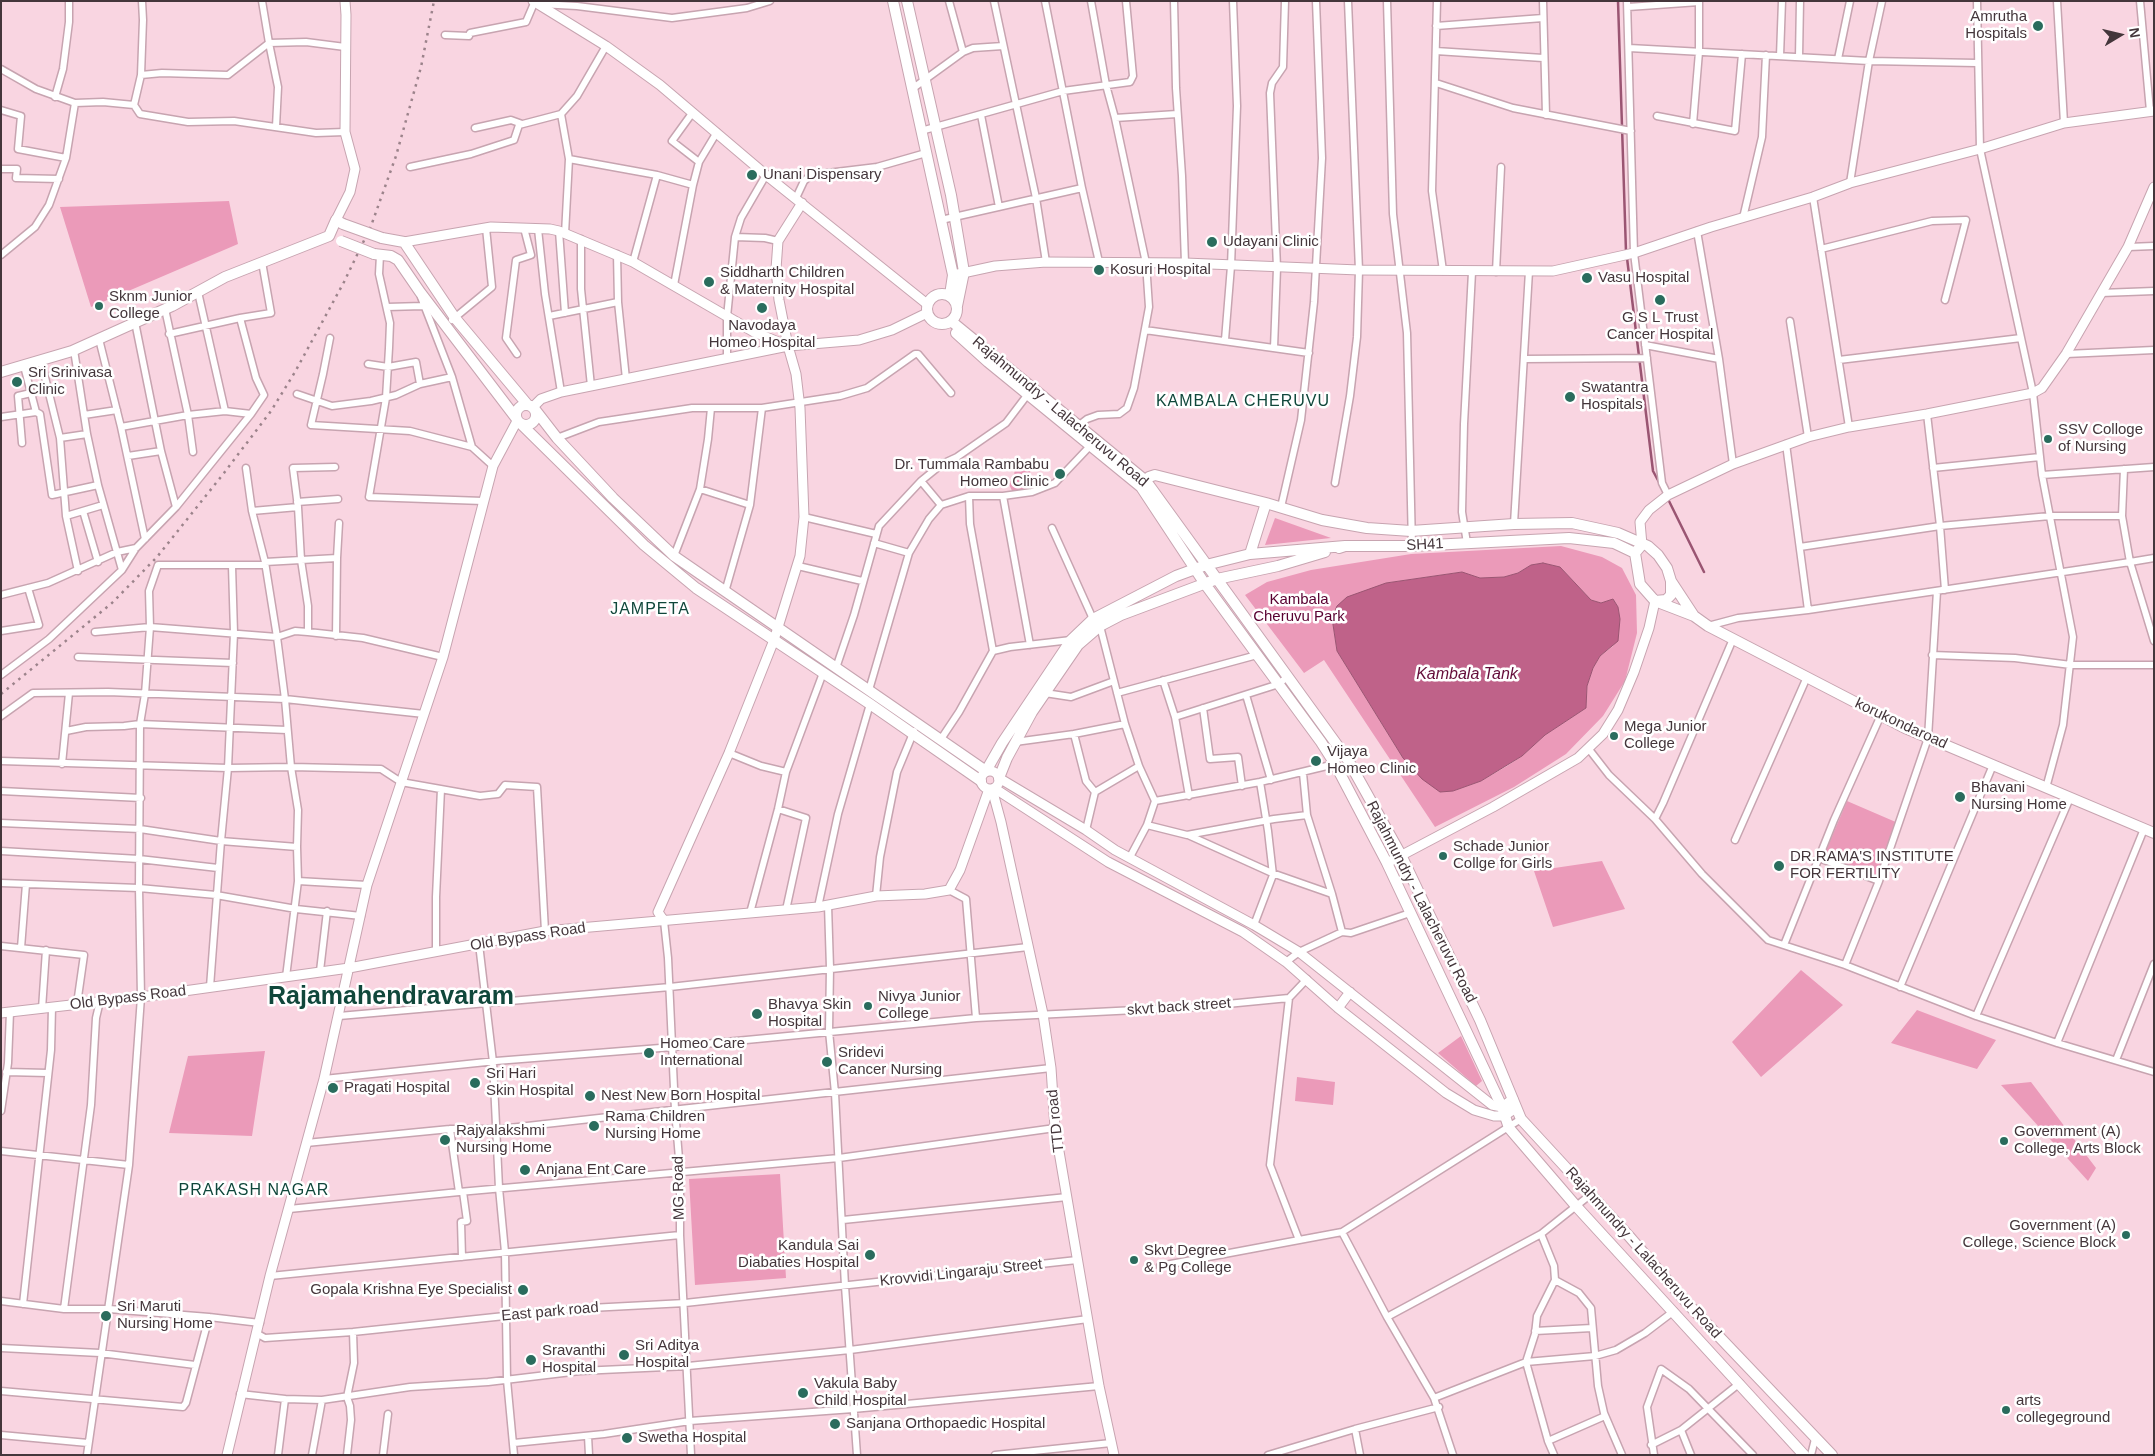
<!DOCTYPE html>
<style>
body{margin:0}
#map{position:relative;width:2155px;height:1456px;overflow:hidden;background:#f9d5e1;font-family:Helvetica,sans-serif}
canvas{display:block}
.frame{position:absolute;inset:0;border:2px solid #44363b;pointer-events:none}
.north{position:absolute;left:2095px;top:10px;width:50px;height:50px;-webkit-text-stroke:4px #fff;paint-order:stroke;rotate:81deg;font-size:14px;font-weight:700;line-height:20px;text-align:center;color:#44363b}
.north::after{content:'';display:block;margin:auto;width:18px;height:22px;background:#44363b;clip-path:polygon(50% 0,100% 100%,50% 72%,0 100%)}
</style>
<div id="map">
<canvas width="2155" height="1456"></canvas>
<div class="frame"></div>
<div class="north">N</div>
</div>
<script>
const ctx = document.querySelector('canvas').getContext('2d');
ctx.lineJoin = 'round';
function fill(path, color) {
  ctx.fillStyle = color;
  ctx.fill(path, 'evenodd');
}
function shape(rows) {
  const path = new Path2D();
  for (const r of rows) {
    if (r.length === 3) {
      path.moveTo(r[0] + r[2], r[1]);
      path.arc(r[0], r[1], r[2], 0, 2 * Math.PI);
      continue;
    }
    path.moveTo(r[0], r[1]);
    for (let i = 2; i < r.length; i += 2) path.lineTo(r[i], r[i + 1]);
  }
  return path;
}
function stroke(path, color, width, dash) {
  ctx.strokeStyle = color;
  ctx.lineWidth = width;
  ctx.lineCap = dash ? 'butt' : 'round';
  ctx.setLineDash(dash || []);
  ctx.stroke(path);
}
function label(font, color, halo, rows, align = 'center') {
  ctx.font = font + ' Helvetica,sans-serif';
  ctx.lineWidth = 5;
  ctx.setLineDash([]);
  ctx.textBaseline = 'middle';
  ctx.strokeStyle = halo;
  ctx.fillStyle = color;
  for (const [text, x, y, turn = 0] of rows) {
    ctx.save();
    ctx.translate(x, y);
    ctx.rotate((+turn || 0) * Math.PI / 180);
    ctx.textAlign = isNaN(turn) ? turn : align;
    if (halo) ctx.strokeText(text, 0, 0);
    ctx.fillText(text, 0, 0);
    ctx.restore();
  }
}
fill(shape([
 [229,201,238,244,91,307,60,207],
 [1023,462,1032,466,1029,476,1031,490,1013,493,1008,482,1014,479,1015,464],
 [1275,518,1331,538,1265,545],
 [1561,546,1602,557,1622,568,1636,595,1637,633,1625,681,1603,716,1566,754,1514,787,1435,827,1324,660,1304,673,1245,595,1267,582,1311,570,1411,554],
 [1543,563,1560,567,1591,600,1601,603,1613,599,1618,607,1620,619,1613,646,1600,656,1593,668,1587,686,1586,708,1545,735,1522,756,1507,766,1481,781,1453,791,1403,758,1337,651,1332,618,1386,583,1461,572,1480,578,1504,577,1518,573,1531,565],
 [1847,801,1898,823,1877,876,1824,855],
 [1602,861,1625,909,1553,927,1534,871],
 [1801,970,1843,1005,1761,1077,1732,1042],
 [1917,1010,1996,1040,1977,1069,1891,1043],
 [1461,1036,1482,1081,1476,1086,1438,1053],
 [265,1051,252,1136,169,1133,188,1056],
 [1297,1077,1335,1082,1333,1105,1295,1101],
 [2031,1082,2096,1168,2088,1181,2001,1085],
 [780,1174,786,1278,695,1285,689,1179]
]), '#eb9ab9');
const water = shape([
 [1543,563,1560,567,1591,600,1601,603,1613,599,1618,607,1620,619,1618,641,1600,656,1593,668,1587,686,1586,708,1545,735,1522,756,1481,781,1453,791,1440,792,1422,779,1403,758,1337,651,1332,618,1337,606,1347,597,1386,583,1462,572,1480,578,1504,577,1518,573,1531,565,1543,563]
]);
fill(water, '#bf6289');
stroke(water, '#9a5572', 1);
stroke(shape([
 [1618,1,1626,252],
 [1627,258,1653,471,1660,484],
 [1667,497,1704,572]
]), '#9a5572', 2.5);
const street = shape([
 [142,1,143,20,141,75,134,105,140,114,188,122,234,121,316,133,345,132],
 [262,1,269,43,306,42,345,47],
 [949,1,963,52],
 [994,1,1036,198,1046,262],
 [1045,1,1082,188,1099,262],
 [1174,1,1176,88,1182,176,1185,263],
 [1387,1,1393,214,1407,333,1412,546],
 [1437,1,1432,191,1443,271],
 [1543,1,1546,115],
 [1627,1,1634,253,1662,483,1668,495],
 [1977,1,1980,149,2033,393,2042,475,2073,637,2063,725,2046,788],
 [2057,1,2064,123],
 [2140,1,2150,111],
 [539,4,577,6,672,18,747,8,770,1],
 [1628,7,1699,2],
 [1436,26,1543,18],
 [445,35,469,36,470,33,526,22,535,1],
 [1629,48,1869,61,1977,63],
 [1436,51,1543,58],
 [1780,56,1782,1],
 [1799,57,1800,1],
 [1838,59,1850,1],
 [1,69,36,89,75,103,103,102,134,105],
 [141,75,162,73,228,75,269,43,278,87,276,127],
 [1436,83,1513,108,1631,131],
 [912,89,963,52,973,48,1003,46],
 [55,97,63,69,69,22,69,1],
 [1,110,21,116,18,149,66,158],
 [693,112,672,141,699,162],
 [561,114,569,159,565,234],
 [981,115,999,207],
 [1657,116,1735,131,1742,54],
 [1115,118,1177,114],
 [1693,124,1699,52,1699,1],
 [475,128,511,120,522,124],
 [921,131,1063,91,1130,82,1133,76,1126,1],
 [569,159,657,175,633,262],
 [410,167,471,154,514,140,519,125,561,114,577,96,606,46],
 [1,169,17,169,16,178,59,179],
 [657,175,693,185],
 [1850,183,1869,61,1882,1],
 [1813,197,1849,427],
 [796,198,804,181,811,175,877,167,926,153],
 [1743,218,1762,137,1766,55],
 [941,220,1082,188],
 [538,229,545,294,561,392],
 [559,231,565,313],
 [1697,231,1719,359,1733,464],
 [735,237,765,238,778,241],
 [581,239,581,289,591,386],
 [2128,247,2154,246],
 [1821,249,1932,221,1966,220,1945,300],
 [617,254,618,302,626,379],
 [1,255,35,227,49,205,66,158,75,103],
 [380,255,379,274,390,323,389,348,386,398,369,497,483,501],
 [1496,272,1501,167],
 [674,285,693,185,699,162,717,132],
 [198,292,225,411],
 [2101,293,2154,291],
 [421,297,452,377,472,447],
 [387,307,423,306],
 [165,309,188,415,193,452],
 [549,316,618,302],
 [452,320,492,287,486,228],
 [1790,321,1808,437],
 [135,322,161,451,176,507],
 [1145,330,1309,353],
 [169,334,240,318,271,313,262,262],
 [330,338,323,374,311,425,410,431,472,447,493,466],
 [99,339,121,427,145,539],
 [1225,340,1231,266,1237,106,1233,1],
 [1645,345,1719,359],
 [1274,348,1277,268,1270,93,1272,83,1283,67,1285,1],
 [74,350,87,434,98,485,122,570],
 [517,354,506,338,516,260,531,255,524,228],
 [2066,354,2154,350],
 [727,358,727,317,735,237,741,218,766,175],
 [1525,359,1647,358],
 [1839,360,2021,338],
 [41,361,60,438,66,516,78,571],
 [368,364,388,367,416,362,420,384],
 [24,366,36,412,40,414,52,495,98,485],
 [297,394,332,406,371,401,396,395,420,384,452,377],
 [1927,414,1940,526,1945,590],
 [84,415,117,410],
 [1,417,36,412],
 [1078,426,1087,419,1098,415,1119,414,1127,408,1134,388,1149,307,1146,263,1115,118,1106,85,1091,1],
 [121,427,188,415,225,411,251,414],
 [60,438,87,434],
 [557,438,599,422,692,408,762,408,840,396,867,388,915,354,918,354,951,393],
 [22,443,18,396,31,393],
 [1786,444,1808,610],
 [128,456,161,451],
 [246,468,252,511,265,562,277,637,285,699,291,767,298,810,297,847,298,881,286,977],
 [1933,468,2040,457],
 [2124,469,2122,516,2130,562,2154,558],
 [2042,475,2154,467],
 [921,481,941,505],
 [1335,483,1350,396,1357,337,1359,270,1348,1],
 [700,489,750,505],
 [969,496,970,524,993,651],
 [1003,496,1030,645],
 [297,502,338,499],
 [1281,507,1301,420,1314,302,1322,158,1316,1],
 [83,511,98,562],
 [252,511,298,507],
 [66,516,103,505],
 [804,517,876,534],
 [1514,524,1529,271],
 [1052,528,1093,619],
 [874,543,909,553],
 [1467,543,1462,512,1464,424,1472,272],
 [1800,547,1940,526,2050,516,2122,516],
 [674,556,700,489,708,439,711,408],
 [265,562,301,560,298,507,293,468,335,467],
 [798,566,862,581],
 [725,592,750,505,762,408],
 [1,595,48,583,117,552,136,548],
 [1708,626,1738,618,1808,610,2130,562,2154,641],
 [1,631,39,625,28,588],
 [95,632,150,627,277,637,295,631,308,632,363,638,443,657],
 [308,632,308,606,301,560,337,558,339,523],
 [336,636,337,558],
 [1932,655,2015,658,2071,665,2154,665],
 [78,657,233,663],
 [836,668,854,615,879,526,921,481,942,464,957,457,1006,423,1028,394],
 [1,675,49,639,122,570,136,548,176,507,251,414,264,395,256,378,240,318],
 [1163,680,1175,717,1189,796],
 [869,690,909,553,929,519,941,505,969,496,1003,496,1032,492,1055,483,1091,445],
 [1045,693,1071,697,1114,681],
 [1117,693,1257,655],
 [1246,695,1271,780],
 [1203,708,1210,759,1238,757,1242,786],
 [1,716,33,693,108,692,285,699,424,714],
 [1175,717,1279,684,1288,676],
 [66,731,86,727,124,726,140,724,287,730],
 [1074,734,1086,781,1095,792],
 [941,739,959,712,993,651,1010,647,1071,640],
 [1015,742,1074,734,1125,724],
 [1588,748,1609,775,1655,819,1702,874,1768,940,1845,965,1976,1016,2057,1043,2154,1072],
 [729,753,761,766,786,772],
 [1,761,228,768,291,767,381,769,401,782,480,796,498,794,505,785,537,787,545,931],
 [62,764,69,693],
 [1139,766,1155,801],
 [1303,773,1307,815],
 [1,791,141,798],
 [778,809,806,818,786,910],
 [1655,819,1663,803,1733,639],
 [1,823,140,829,221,841,297,847],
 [1147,825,1155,801,1260,782,1335,764],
 [1086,830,1095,792,1139,766,1125,724,1100,626],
 [1188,835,1272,873,1332,894],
 [1735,840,1807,677],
 [1,851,139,859,218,868],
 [1130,857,1147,825,1187,835,1274,819,1307,815,1332,894,1342,932],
 [1819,858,1879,881],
 [298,881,367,885],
 [1,883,139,888,216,895,296,909,361,916],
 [949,890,966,899,976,1018],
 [876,896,880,857,897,772,914,731],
 [828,905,830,968,829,1031,835,1093,845,1286,857,1455],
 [818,907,838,814,870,704],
 [750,913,778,809,786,772,823,673],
 [664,921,668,958,675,1110,680,1171,680,1235,691,1455],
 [1254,925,1273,875,1268,831,1260,782],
 [479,944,493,1062,499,1188,505,1252,507,1380,514,1455],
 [1784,945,1834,820,1881,715],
 [1,946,84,955,77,1004],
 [21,948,26,884],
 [436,952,436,897,441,789],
 [1286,962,1299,952,1342,932,1351,933,1410,913],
 [1845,965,1879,881,1928,738,1937,591],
 [320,971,327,911],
 [210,987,221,841,228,768,234,633,232,566],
 [1900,987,1993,765],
 [1289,998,1270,1165,1299,1240],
 [42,1009,46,950],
 [339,1016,670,987,1028,947],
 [1976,1016,2070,798],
 [2057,1043,2144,829],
 [2116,1060,2154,964],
 [6,1072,48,1073],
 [324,1079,496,1061,673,1047,976,1018,1196,1007,1289,998,1307,979],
 [1,1111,8,1063,10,1012],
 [450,1129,459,1192,839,1158,1055,1128],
 [306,1143,450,1129,500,1129,1051,1068],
 [1,1151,129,1165],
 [289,1209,459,1192],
 [843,1220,1067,1197],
 [1342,1232,1387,1317,1434,1398,1453,1455],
 [1541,1234,1554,1266,1555,1280,1537,1316,1535,1334,1526,1362,1548,1441,1554,1455],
 [462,1257,461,1222,467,1221,463,1192],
 [1160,1266,1342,1232,1521,1119],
 [270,1276,680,1235],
 [1555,1280,1579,1293,1591,1308,1598,1386,1604,1413,1622,1455],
 [1,1301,64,1309,109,1309,209,1317,260,1323],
 [23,1304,51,1050,52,1007],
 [64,1309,91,1105,96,1018,100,1001],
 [1387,1317,1541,1234,1590,1195],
 [1535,1331,1592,1328],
 [256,1333,265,1338,353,1332,571,1309,685,1303,1077,1260],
 [1,1348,100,1353,195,1365],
 [1,1391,183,1407,186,1403,209,1317],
 [240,1394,285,1399,322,1400,410,1387,488,1382,580,1371,688,1366,850,1350,1088,1319],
 [1434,1398,1526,1362,1595,1356,1616,1350,1645,1333,1674,1311],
 [1355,1429,1360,1455],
 [1681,1430,1691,1455],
 [1,1435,88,1443],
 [588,1436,589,1455],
 [1548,1441,1605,1416],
 [514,1443,604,1434,690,1421,853,1409,1099,1386],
 [1651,1445,1681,1430,1740,1383],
 [87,1455,129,1165,141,997,139,888,140,724,145,694,150,627,149,591,158,565,265,565],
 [278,1455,285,1399],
 [312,1455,322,1400],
 [347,1455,351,1420,350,1406,347,1397,354,1363,353,1332],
 [383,1455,388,1414],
 [995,1455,1111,1443],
 [1268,1455,1355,1429,1439,1407],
 [1654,1455,1647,1407,1661,1369,1689,1389,1753,1455],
 [1811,1455,1815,1439]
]);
const secondary = shape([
 [533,1,606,46,660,85,766,175,927,304],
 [336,220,350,192,355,169,345,132,346,15,345,1],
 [404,242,491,227,550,229,559,231,633,262,754,332,788,346],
 [958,274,995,266,1046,262,1185,263,1359,270,1553,271,1634,253,1711,227,1813,197,1850,183,1980,149,2064,123,2154,111],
 [533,407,541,399,561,392,788,346,859,340,892,330,927,313],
 [1642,545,1640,522,1649,510,1668,495,1733,464,1808,437,1849,427,1927,414,2033,393,2042,388,2066,354,2128,247,2154,187],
 [990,780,9],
 [999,778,1086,830,1115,850,1254,925,1299,952,1492,1105,1502,1107,1513,1099],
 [994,788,1108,862,1243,932,1286,962,1338,1008,1446,1093,1474,1110,1494,1116,1504,1116,1516,1108],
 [992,789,1001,822,1043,1014,1051,1068,1055,1128,1099,1386,1114,1455],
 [1387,863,1493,807,1578,758,1603,734,1618,710,1634,672,1649,628,1655,601],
 [664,921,658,912,729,753,774,640,800,556,804,517,800,408,796,374,788,346,779,300,776,269,778,241,802,203],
 [1338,1008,1350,992],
 [1,1013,141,997,349,968,545,931,818,907,876,896,925,894,949,890,960,870,989,789],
 [227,1455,270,1276,324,1079,367,885,443,657,493,466,517,421]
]);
const primary = shape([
 [893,1,953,275,950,295],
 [907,1,951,195,964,272,957,306],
 [382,238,404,242,455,318,527,404],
 [374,254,391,256,398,260,420,292,516,418],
 [942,309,15],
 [951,321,1146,481,1348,760,1401,855,1431,918,1480,1020,1521,1119,1628,1235,1687,1303,1832,1455],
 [956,333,988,362,1141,487,1205,584,1321,742,1335,764,1387,863,1502,1107,1509,1128,1576,1206,1804,1455],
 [1,372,72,351,172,306,225,277,329,236,336,220,343,224],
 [526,415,10],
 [533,407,557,438,613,498,674,556,986,771,1002,743,1071,640,1093,619,1176,576,1206,565,1250,554,1345,546],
 [520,423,644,545,696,588,870,704,981,781],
 [1146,481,1149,477,1155,475,1266,503,1322,520,1367,528,1411,531,1514,524,1572,523,1618,533,1648,546,1658,555,1667,568,1671,581,1671,595,1666,600,1655,601],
 [1640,547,1635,553,1640,584,1655,601,1694,616],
 [1339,548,1345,546,1412,546,1569,538,1614,543,1635,553],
 [1250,554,1266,503],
 [1671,581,1694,616,1708,626,1905,728,2154,833],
 [999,778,1007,758,1032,712,1078,645,1100,626,1121,615,1217,579,1278,566,1325,552]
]);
stroke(street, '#c7a4b0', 9);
stroke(secondary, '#c7a4b0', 11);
stroke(primary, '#c7a4b0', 12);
stroke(street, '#fff', 6);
stroke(secondary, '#fff', 9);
stroke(primary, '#fff', 10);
stroke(shape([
 [1,694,112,603,157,557,224,473,271,411,295,372,344,282,371,226,396,156,421,67,434,1]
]), '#9c838b', 2.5, [2.5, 5]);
const primaryBridge = shape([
 [343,224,382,238],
 [341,241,374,254]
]);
stroke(primaryBridge, '#c7a4b0', 12, []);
stroke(primaryBridge, '#fff', 10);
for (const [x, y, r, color] of [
 [2038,26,6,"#2a6c5d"],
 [752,175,6,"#2a6c5d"],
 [1212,242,6,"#2a6c5d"],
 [1099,270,6,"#2a6c5d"],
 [1587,278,6,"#2a6c5d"],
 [709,282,6,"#2a6c5d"],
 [1660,300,6,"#2a6c5d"],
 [99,306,5,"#2a6c5d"],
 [762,308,6,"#2a6c5d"],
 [17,382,6,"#2a6c5d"],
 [1570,397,6,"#2a6c5d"],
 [2048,439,5,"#2a6c5d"],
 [1060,474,6,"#2a6c5d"],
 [1614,736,5,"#2a6c5d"],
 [1316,761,6,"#2a6c5d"],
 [1960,797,6,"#2a6c5d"],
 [1443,856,5,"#2a6c5d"],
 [1779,866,6,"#2a6c5d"],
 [868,1006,5,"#2a6c5d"],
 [757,1014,6,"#2a6c5d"],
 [649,1053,6,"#2a6c5d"],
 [827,1062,6,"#2a6c5d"],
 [475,1083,6,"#2a6c5d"],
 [333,1088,6,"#2a6c5d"],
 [590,1096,6,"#2a6c5d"],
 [594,1126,6,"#2a6c5d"],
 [445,1140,6,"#2a6c5d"],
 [2004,1141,5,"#2a6c5d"],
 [525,1170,6,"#2a6c5d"],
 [2126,1235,5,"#2a6c5d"],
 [870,1255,6,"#2a6c5d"],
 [1134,1260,5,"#2a6c5d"],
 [523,1290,6,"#2a6c5d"],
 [106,1316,6,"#2a6c5d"],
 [624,1355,6,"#2a6c5d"],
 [531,1360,6,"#2a6c5d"],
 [803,1393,6,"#2a6c5d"],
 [2006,1410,5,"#2a6c5d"],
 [835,1424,6,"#2a6c5d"],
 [627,1438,6,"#2a6c5d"]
]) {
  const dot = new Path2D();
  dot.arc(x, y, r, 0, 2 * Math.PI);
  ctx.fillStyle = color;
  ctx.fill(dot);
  stroke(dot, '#fff', 2);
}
label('15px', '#44363b', '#fff', [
 ["Amrutha",2027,17,"right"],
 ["Hospitals",2027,34,"right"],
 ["Unani Dispensary",763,175],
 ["Udayani Clinic",1223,242],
 ["Kosuri Hospital",1110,270],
 ["Siddharth Children",720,273],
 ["& Maternity Hospital",720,290],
 ["Vasu Hospital",1598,278],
 ["Sknm Junior",109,297],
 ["College",109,314],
 ["G S L Trust",1660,318,"center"],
 ["Cancer Hospital",1660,335,"center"],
 ["Navodaya",762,326,"center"],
 ["Homeo Hospital",762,343,"center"],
 ["Sri Srinivasa",28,373],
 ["Clinic",28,390],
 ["Swatantra",1581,388],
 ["Hospitals",1581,405],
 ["SSV Colloge",2058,430],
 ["of Nursing",2058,447],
 ["Dr. Tummala Rambabu",1049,465,"right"],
 ["Homeo Clinic",1049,482,"right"],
 ["Mega Junior",1624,727],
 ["College",1624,744],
 ["Vijaya",1327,752],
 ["Homeo Clinic",1327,769],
 ["Bhavani",1971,788],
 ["Nursing Home",1971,805],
 ["Schade Junior",1453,847],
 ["Collge for Girls",1453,864],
 ["DR.RAMA'S INSTITUTE",1790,857],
 ["FOR FERTILITY",1790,874],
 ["Nivya Junior",878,997],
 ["College",878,1014],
 ["Bhavya Skin",768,1005],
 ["Hospital",768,1022],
 ["Homeo Care",660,1044],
 ["International",660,1061],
 ["Sridevi",838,1053],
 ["Cancer Nursing",838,1070],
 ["Sri Hari",486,1074],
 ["Skin Hospital",486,1091],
 ["Pragati Hospital",344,1088],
 ["Nest New Born Hospital",601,1096],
 ["Rama Children",605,1117],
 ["Nursing Home",605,1134],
 ["Rajyalakshmi",456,1131],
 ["Nursing Home",456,1148],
 ["Government (A)",2014,1132],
 ["College, Arts Block",2014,1149],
 ["Anjana Ent Care",536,1170],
 ["Government (A)",2116,1226,"right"],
 ["College, Science Block",2116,1243,"right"],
 ["Kandula Sai",859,1246,"right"],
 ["Diabaties Hospital",859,1263,"right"],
 ["Skvt Degree",1144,1251],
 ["& Pg College",1144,1268],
 ["Gopala Krishna Eye Specialist",512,1290,"right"],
 ["Sri Maruti",117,1307],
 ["Nursing Home",117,1324],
 ["Sri Aditya",635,1346],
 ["Hospital",635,1363],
 ["Sravanthi",542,1351],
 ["Hospital",542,1368],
 ["Vakula Baby",814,1384],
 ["Child Hospital",814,1401],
 ["arts",2016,1401],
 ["collegeground",2016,1418],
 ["Sanjana Orthopaedic Hospital",846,1424],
 ["Swetha Hospital",638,1438]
], 'left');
label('15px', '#44363b', '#fff', [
 ["Rajahmundry - Lalacheruvu Road",1060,412,40],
 ["SH41",1425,545,-3],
 ["korukondaroad",1901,724,25],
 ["Rajahmundry - Lalacheruvu Road",1421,902,63],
 ["Old Bypass Road",528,937,-9],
 ["Old Bypass Road",128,998,-7],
 ["skvt back street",1179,1007,-4],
 ["TTD road",1056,1121,-96],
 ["MG Road",679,1188,-91],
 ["Rajahmundry - Lalacheruvu Road",1643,1253,48],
 ["Krovvidi Lingaraju Street",961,1273,-6],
 ["East park road",550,1312,-5]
]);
label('15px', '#590031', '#fff', [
 ["Kambala",1299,600],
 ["Cheruvu Park",1299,617]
]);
ctx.letterSpacing = '1px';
label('16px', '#10473b', '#fff', [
 ["KAMBALA CHERUVU",1243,402],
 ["JAMPETA",650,610],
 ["PRAKASH NAGAR",254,1191]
]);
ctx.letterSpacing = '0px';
label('italic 16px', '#640d3a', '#fff', [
 ["Kambala Tank",1467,675]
]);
label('bold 25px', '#10473b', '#fff', [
 ["Rajamahendravaram",391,997]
]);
</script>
